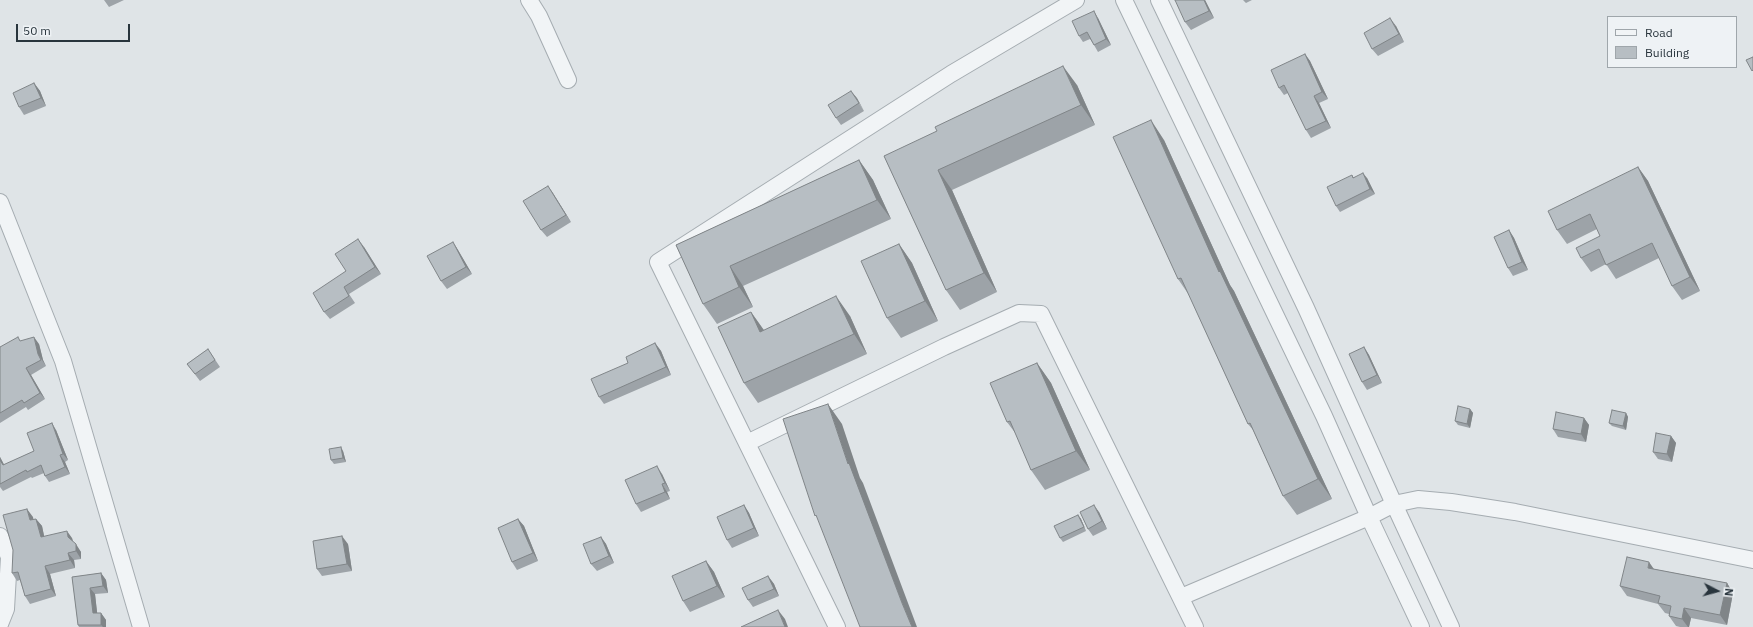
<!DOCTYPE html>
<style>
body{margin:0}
#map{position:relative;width:1753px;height:627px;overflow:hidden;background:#dfe4e7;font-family:"IBM Plex Sans",sans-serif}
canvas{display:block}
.legend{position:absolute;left:1607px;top:16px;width:130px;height:52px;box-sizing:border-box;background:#eef2f5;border:1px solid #9fa6ab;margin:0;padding:5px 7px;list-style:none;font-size:12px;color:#29353d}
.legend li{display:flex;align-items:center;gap:8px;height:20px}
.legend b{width:20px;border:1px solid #9fa6ab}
.north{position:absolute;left:1697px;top:571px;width:40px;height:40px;-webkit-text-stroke:3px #eef2f5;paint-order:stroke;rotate:96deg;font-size:11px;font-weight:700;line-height:16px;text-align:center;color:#29353d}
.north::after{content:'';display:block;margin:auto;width:14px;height:18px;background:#29353d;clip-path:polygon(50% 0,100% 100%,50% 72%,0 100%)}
.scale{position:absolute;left:16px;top:24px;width:114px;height:18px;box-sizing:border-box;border:2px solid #29353d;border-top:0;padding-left:5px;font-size:12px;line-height:14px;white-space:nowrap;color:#29353d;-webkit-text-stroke:3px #eef2f5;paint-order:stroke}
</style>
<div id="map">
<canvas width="1753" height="627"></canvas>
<ul class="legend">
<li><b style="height:5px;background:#f1f4f6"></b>Road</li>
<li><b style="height:11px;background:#b7bec3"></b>Building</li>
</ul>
<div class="north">N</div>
<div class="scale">50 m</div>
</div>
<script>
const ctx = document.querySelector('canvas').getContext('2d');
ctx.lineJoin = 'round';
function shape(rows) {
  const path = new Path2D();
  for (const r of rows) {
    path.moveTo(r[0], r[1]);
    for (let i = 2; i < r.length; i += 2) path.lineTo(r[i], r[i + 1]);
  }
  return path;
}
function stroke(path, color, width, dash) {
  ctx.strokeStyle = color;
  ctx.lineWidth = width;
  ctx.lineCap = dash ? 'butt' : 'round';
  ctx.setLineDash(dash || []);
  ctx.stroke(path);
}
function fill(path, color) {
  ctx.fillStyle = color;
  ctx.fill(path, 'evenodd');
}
const minor = shape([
 [529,0,539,16,568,80],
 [1124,0,1324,416,1369,517,1421,627],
 [1159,0,1306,308,1394,504,1451,627],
 [0,202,63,361,141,627],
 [747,443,944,347,1019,313,1041,314,1195,627],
 [0,536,9,557,6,609,0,624],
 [1181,597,1369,517,1394,504,1418,499,1451,502,1515,512,1753,560],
 [837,627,658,262,951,74,1076,0]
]);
stroke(minor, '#a5acb1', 18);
stroke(minor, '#f1f4f6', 16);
fill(shape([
 [104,0,124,0,109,7],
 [1205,0,1214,18,1191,30,1185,22],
 [1243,0,1252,0,1246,3],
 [1098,18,1111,45,1098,52,1094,45,1090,39,1083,42,1079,36],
 [1396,26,1404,42,1378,56,1372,49],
 [1305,54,1310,61,1328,99,1319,103,1331,128,1311,138,1306,130,1288,93,1284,95,1279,88],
 [34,83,40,91,46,106,24,115,19,107],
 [1077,85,1095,125,952,190,997,292,960,310,946,290,884,156],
 [851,91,864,111,841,125,836,118],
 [1164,140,1230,285,1234,291,1332,499,1297,515,1283,496,1253,430,1248,424,1189,295,1178,279],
 [859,160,873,180,891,219,743,286,753,307,717,324,703,304,676,245],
 [1638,167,1648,181,1700,291,1682,300,1672,286,1659,258,1616,279,1606,264,1591,272,1581,258,1600,236,1597,229,1567,244,1557,230],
 [1352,175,1353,177,1367,178,1375,194,1340,212,1336,206],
 [548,186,571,222,547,237,541,230],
 [1509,230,1514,238,1528,270,1513,276,1508,268],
 [453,242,458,250,472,274,447,289,441,281],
 [899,244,912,263,938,321,901,338,887,318],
 [364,247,381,274,349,294,355,303,330,319,324,312,346,271],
 [751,312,764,330,850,316,867,354,758,403,744,383],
 [21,341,39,344,43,360,46,366,31,375,45,399,28,410,26,407,0,423,0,347],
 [655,343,661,351,671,375,604,404,599,397,628,363],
 [1364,347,1369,355,1382,383,1367,390,1362,382],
 [208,349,220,367,200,381,187,364],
 [1037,363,1051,383,1090,470,1045,490,1031,470,1016,434,1007,422],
 [1470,409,1473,413,1470,428,1458,425,1455,421],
 [1626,413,1628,417,1626,430,1612,426,1609,423],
 [1584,418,1589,425,1586,442,1558,437,1553,429],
 [56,430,68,460,65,462,70,474,49,482,45,476,44,473,32,478,31,477,3,491,0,487,0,457,4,465,34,451],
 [1671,436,1676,443,1672,462,1658,459,1653,452],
 [343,451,346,462,334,464,331,460],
 [662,474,670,491,667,492,670,499,641,512,636,504],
 [744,505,749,513,759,536,732,548,727,540],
 [1099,512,1107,529,1093,536,1088,529],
 [1078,515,1081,519,1086,531,1063,542,1060,538],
 [33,517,33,520,36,519,42,526,44,536,72,538,73,542,81,552,81,559,74,560,75,568,50,574,56,596,30,604,25,596,20,580,17,581,12,573],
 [518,519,524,526,538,561,517,570,512,562],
 [601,537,606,544,614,563,597,571,591,564],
 [348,544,352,571,322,576,317,569],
 [706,561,714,572,725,597,690,612,683,601],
 [1654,569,1727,583,1733,593,1727,625,1691,618,1689,627,1680,627,1676,626,1669,616,1669,614,1665,613,1658,604,1627,596,1620,586],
 [101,573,106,580,108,593,95,594,97,613,101,613,106,620,106,627,79,627,78,625,72,577],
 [768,576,774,584,779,596,753,607,748,600]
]), '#9da3a8');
fill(shape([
 [1204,0,1205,0,1214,18,1209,11],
 [1094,11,1098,18,1111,45,1106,39],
 [1390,18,1396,26,1404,42,1399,34],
 [1305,54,1310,61,1328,99,1322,92],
 [1063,66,1077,85,1095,125,1081,105],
 [34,83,40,91,46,106,41,98],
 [851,91,857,98,864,111,859,103],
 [1314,96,1319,103,1331,128,1326,121],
 [1151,120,1164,140,1230,285,1234,291,1332,499,1318,479,1219,272],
 [859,160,873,180,891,219,877,200],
 [1638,167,1648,181,1700,291,1690,277],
 [938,170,952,190,997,292,984,273],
 [1363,173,1367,178,1375,194,1370,189],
 [548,186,553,193,571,222,566,215],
 [1509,230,1514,238,1528,270,1522,262],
 [358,239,364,247,381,274,375,267],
 [453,242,458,250,472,274,466,267],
 [899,244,912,263,938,321,925,301],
 [730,266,743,286,753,307,739,287],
 [836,296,850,316,867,354,854,334],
 [751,312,765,332,760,332],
 [34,337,39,344,43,360,46,366,38,354],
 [655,343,661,351,671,375,666,367],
 [1364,347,1369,355,1382,383,1377,375],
 [1037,363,1051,383,1090,470,1076,451],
 [26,368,31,375,45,399,40,393],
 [828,404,842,424,860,478,863,483,917,627,912,627,902,603,848,464],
 [1470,409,1473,413,1470,428,1467,424],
 [1626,413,1628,417,1626,430,1623,426],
 [1584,418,1589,425,1586,442,1581,434],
 [52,423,56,430,68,460,63,454],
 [1671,436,1676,443,1672,462,1667,454],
 [341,447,343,451,346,462,343,458],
 [60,455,65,462,70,474,65,467],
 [0,457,8,472,3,465,0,460],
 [657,466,662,474,670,491,665,483],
 [662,484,667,492,670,499,665,492],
 [744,505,749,513,759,536,754,528],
 [1094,505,1099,512,1107,529,1102,521],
 [27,509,33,517,35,528,30,520],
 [1078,515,1081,519,1086,531],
 [36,519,42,526,46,545,41,537],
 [518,519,524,526,538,561,533,553],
 [67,531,72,538,74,545,68,537],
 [342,536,348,544,352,571,347,564],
 [601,537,606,544,614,563,609,556],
 [76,544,81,552,81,559,76,551],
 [68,553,74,560,75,568,70,560],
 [706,561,714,572,725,597,717,586],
 [1649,562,1656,572,1648,568],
 [45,566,50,574,56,596,51,589],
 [101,573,106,580,108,593,103,586],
 [768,576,774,584,779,596,774,589],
 [1727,583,1733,593,1727,625,1720,615],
 [90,588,95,594,98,620,93,613],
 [1684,608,1691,618,1689,627,1688,627,1682,619],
 [778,610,785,619,788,627,785,627],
 [101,613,106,620,106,627,103,627,101,625]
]), '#808588');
const building = shape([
 [1175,0,1204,0,1209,11,1185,22,1175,0],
 [1094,11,1106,39,1094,45,1087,32,1079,36,1072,21,1094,11],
 [1390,18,1399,34,1372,49,1364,33,1390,18],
 [1305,54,1322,92,1314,96,1326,121,1306,130,1284,85,1279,88,1271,70,1305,54],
 [1753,57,1753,70,1752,71,1746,60,1753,57],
 [1063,66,1081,105,938,170,984,273,946,290,884,156,937,131,935,127,1063,66],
 [34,83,41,98,19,107,13,93,34,83],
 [851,91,859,103,836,118,828,105,851,91],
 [1151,120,1219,272,1220,271,1318,479,1283,496,1250,423,1248,424,1181,278,1178,279,1113,137,1151,120],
 [859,160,877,200,730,266,739,287,703,304,676,245,859,160],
 [1638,167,1690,277,1672,286,1652,243,1606,265,1599,249,1581,258,1576,248,1600,236,1590,214,1557,230,1548,211,1638,167],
 [1363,173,1370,189,1336,206,1327,187,1352,175,1353,178,1363,173],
 [548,186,566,215,541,230,523,201,548,186],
 [1509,230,1522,262,1508,268,1494,237,1509,230],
 [358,239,375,267,344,287,349,296,324,312,313,293,346,271,335,254,358,239],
 [453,242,466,267,441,281,427,256,453,242],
 [899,244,925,301,887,318,861,261,899,244],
 [836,296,854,334,744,383,718,327,751,312,760,332,836,296],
 [18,337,20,341,34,337,38,354,41,360,26,368,40,393,24,403,22,400,0,413,0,347,18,337],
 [655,343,666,367,599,397,591,379,628,363,626,357,655,343],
 [1364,347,1377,375,1362,382,1349,354,1364,347],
 [208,349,215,360,195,374,187,364,208,349],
 [1037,363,1076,451,1031,470,1010,421,1007,422,990,383,1037,363],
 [828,404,848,464,849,463,902,603,912,627,860,627,816,515,815,516,783,419,828,404],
 [1458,406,1470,409,1467,424,1455,421,1458,406],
 [1612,410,1626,413,1623,426,1609,423,1612,410],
 [1556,412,1584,418,1581,434,1553,429,1556,412],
 [52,423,63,454,60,455,65,467,45,476,41,465,27,472,26,470,0,484,0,460,3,465,34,451,27,433,52,423],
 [1656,433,1671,436,1667,454,1653,452,1656,433],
 [341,447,343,458,331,460,329,449,341,447],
 [657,466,665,483,662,484,665,492,636,504,625,480,657,466],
 [744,505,754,528,727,540,717,517,744,505],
 [1094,505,1102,521,1088,529,1080,512,1094,505],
 [27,509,30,520,36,519,41,537,67,531,68,537,76,544,76,551,68,553,70,560,45,566,51,589,25,596,18,572,12,573,13,550,3,515,27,509],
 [1078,515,1084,527,1060,538,1054,526,1078,515],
 [518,519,533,553,512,562,498,528,518,519],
 [342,536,347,564,317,569,313,541,342,536],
 [601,537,609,556,591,564,583,544,601,537],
 [1627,557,1649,562,1648,568,1727,583,1720,615,1684,608,1682,619,1669,616,1671,606,1658,603,1660,596,1620,586,1627,557],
 [706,561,717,586,683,601,672,576,706,561],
 [101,573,103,586,90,588,93,613,101,613,101,625,78,625,72,577,101,573],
 [768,576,774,589,748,600,742,588,768,576],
 [778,610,785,627,741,627,778,610]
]);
fill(building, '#b7bec3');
stroke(building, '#808588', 1);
</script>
